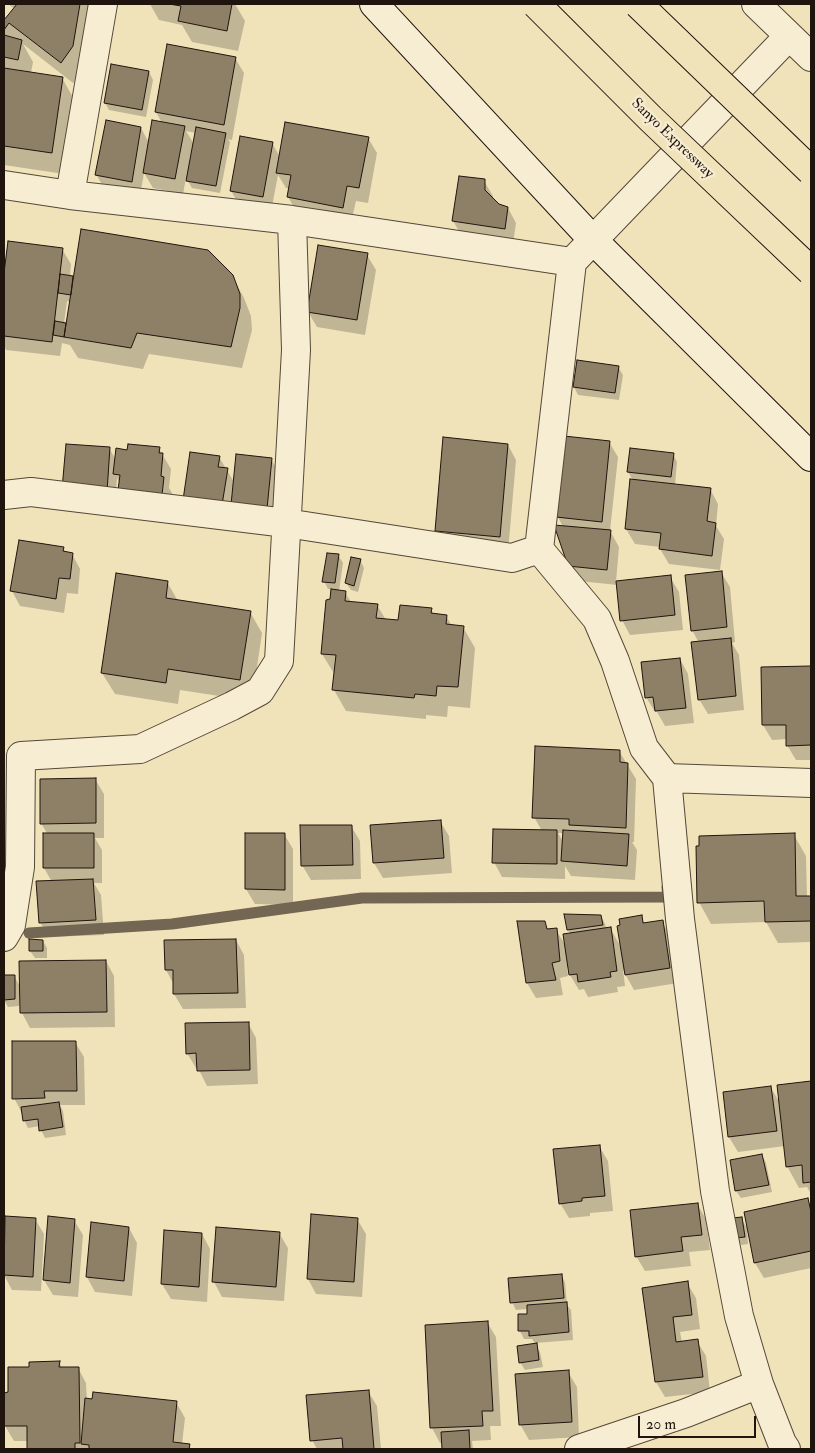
<!DOCTYPE html>
<style>
body{margin:0}
#map{position:relative;width:815px;height:1453px;overflow:hidden;background:#f1e3b9;font-family:"IM FELL Double Pica",serif}
canvas{display:block}
.frame{position:absolute;inset:0;border:5px solid #20140e;pointer-events:none}
.scale{position:absolute;left:638px;top:1416px;width:118px;height:22px;box-sizing:border-box;border:2px solid #20140e;border-top:0;padding-left:6px;font-size:15px;line-height:18px;white-space:nowrap;color:#20140e;-webkit-text-stroke:4px #f6edd2;paint-order:stroke}
</style>
<div id="map">
<canvas width="815" height="1453"></canvas>
<div class="frame"></div>
<div class="scale">20 m</div>
</div>
<script>
const ctx = document.querySelector('canvas').getContext('2d');
ctx.lineJoin = 'round';
function fill(path, color) {
  ctx.fillStyle = color;
  ctx.fill(path, 'evenodd');
}
function shape(rows) {
  const path = new Path2D();
  for (const r of rows) {
    path.moveTo(r[0], r[1]);
    for (let i = 2; i < r.length; i += 2) path.lineTo(r[i], r[i + 1]);
  }
  return path;
}
function stroke(path, color, width, dash) {
  ctx.strokeStyle = color;
  ctx.lineWidth = width;
  ctx.lineCap = dash ? 'butt' : 'round';
  ctx.setLineDash(dash || []);
  ctx.stroke(path);
}
function label(font, color, halo, rows, align = 'center') {
  ctx.font = font + ' "IM FELL Double Pica",serif';
  ctx.lineWidth = 4.5;
  ctx.setLineDash([]);
  ctx.textBaseline = 'middle';
  ctx.strokeStyle = halo;
  ctx.fillStyle = color;
  for (const [text, x, y, turn = 0] of rows) {
    ctx.save();
    ctx.translate(x, y);
    ctx.rotate((+turn || 0) * Math.PI / 180);
    ctx.textAlign = isNaN(turn) ? turn : align;
    if (halo) ctx.strokeText(text, 0, 0);
    ctx.fillText(text, 0, 0);
    ctx.restore();
  }
}
fill(shape([
 [8,4,96,4,85,68,73,83,23,44,33,62,31,73,62,78,74,99,64,174,4,165,4,22,15,9],
 [150,4,235,4,245,21,238,51,192,42,182,25,159,20],
 [235,58,244,73,232,140,228,139,230,142,220,193,192,188,186,178,183,194,153,188,144,173,140,196,105,190,96,174,141,128,149,143,162,123,156,112],
 [186,131,196,133,194,144],
 [149,72,153,80,146,117,109,110,105,103],
 [368,138,377,153,368,203,356,201,351,223,297,212,288,197,290,189,286,188,278,175,271,212,240,206,231,191,272,143,280,157],
 [484,181,493,196,493,200,499,206,508,208,516,223,513,244,462,236,453,221],
 [9,242,62,249,71,264,70,277,72,277,74,280,232,276,244,298,251,316,252,330,242,368,149,354,143,369,78,358,70,345,62,343,60,356,6,350,4,345,4,284],
 [67,301,71,302,67,327,64,324],
 [367,255,376,270,365,335,317,327,308,312],
 [618,367,623,375,619,400,578,395,574,387],
 [609,442,618,457,610,531,619,547,616,582,670,577,679,592,683,630,630,635,622,620,618,585,578,581,569,565,563,527,558,517],
 [508,445,516,460,508,552,445,545,436,530],
 [109,448,116,460,159,449,171,469,169,488,172,493,170,509,120,484,117,478,115,506,72,503],
 [191,453,219,457,234,482,271,459,280,474,275,524,231,520],
 [673,454,677,462,675,485,710,489,718,504,716,526,724,539,720,570,669,564,660,549,660,547,635,544,626,529,633,480,628,472],
 [63,548,66,553,72,554,80,569,78,594,67,593,64,613,20,606,12,591],
 [338,555,343,563,339,591,345,592,351,602,377,605,386,620,399,621,431,609,434,615,446,616,452,626,463,627,475,648,470,708,448,706,447,717,426,715,426,719,346,711,334,690,335,675,322,654,332,589,328,589,324,581],
 [360,560,364,568,358,592,351,590,346,583],
 [721,572,730,587,735,642,732,643,739,655,744,710,708,714,699,699,699,643,692,630],
 [167,582,178,601,250,612,262,633,252,701,180,690,178,704,115,694,102,673],
 [680,659,688,674,694,723,665,726,657,712,655,712,646,697],
 [763,668,811,668,811,760,796,760,787,745,787,739,772,740,763,725],
 [619,751,636,779,634,842,632,842,637,850,635,880,571,876,565,866,565,879,502,877,494,862,542,831,534,817],
 [558,833,564,833,564,843],
 [95,779,104,794,104,838,95,838,102,850,102,883,94,883,101,895,104,935,49,937,40,922,52,882,44,868,48,835,41,823],
 [440,821,449,836,452,873,383,878,374,863],
 [351,826,360,841,361,879,311,880,302,865],
 [284,834,293,849,293,905,255,904,246,889],
 [794,835,806,856,807,897,811,897,811,942,778,943,766,922,711,924,699,902],
 [601,916,605,924,606,928,610,928,621,947,641,917,645,924,662,922,671,937,678,983,634,990,623,970,625,986,617,987,618,992,588,997,584,989,579,990,570,975,569,966,567,967,568,976,560,978,563,995,536,998,527,983,518,922,544,922,548,930,556,930,566,946,570,934,568,930],
 [236,940,244,955,246,1008,183,1009,174,994,174,985,166,970],
 [43,941,47,948,47,958,35,958,30,951],
 [106,961,114,976,115,1027,30,1028,22,1013,21,994,19,994,19,1006,8,1007,4,1000,4,976,14,976,21,988],
 [248,1023,256,1038,258,1084,207,1086,198,1068,196,1068,187,1053],
 [75,1042,84,1057,85,1105,60,1105,63,1111,66,1135,45,1138,41,1130,40,1126,28,1128,24,1120,22,1113,14,1098],
 [811,1082,811,1194,807,1187,799,1188,787,1166,785,1146,738,1152,729,1137,771,1088,780,1103,778,1086],
 [599,1146,608,1161,613,1211,590,1213,590,1216,569,1218,560,1203],
 [762,1155,766,1163,772,1192,741,1198,736,1191],
 [808,1200,811,1206,811,1268,764,1278,755,1263],
 [697,1204,706,1219,710,1250,689,1252,691,1266,645,1271,636,1256],
 [6,1217,35,1219,44,1234,41,1291,12,1290,4,1275],
 [741,1218,747,1228,748,1244,741,1245,737,1237],
 [357,1219,366,1234,362,1297,316,1294,308,1279],
 [74,1220,83,1235,78,1297,53,1295,44,1280],
 [129,1228,137,1243,132,1296,95,1292,87,1277],
 [279,1233,288,1248,284,1301,222,1297,214,1282],
 [202,1234,210,1249,207,1302,171,1299,162,1284],
 [561,1275,565,1282,567,1305,571,1310,573,1340,535,1343,540,1352,543,1367,525,1370,520,1362,536,1345,532,1339,524,1339,520,1331,519,1315,529,1315,528,1309,516,1310,512,1302],
 [687,1283,696,1298,700,1329,680,1332,682,1342,697,1341,706,1356,710,1392,665,1397,656,1382,644,1289],
 [487,1322,496,1337,501,1426,490,1426,491,1440,472,1441,473,1449,444,1449,443,1443,440,1443,432,1428,426,1326],
 [59,1362,62,1368,78,1368,86,1383,87,1400,176,1402,185,1418,182,1444,189,1445,191,1449,28,1449,28,1441,14,1441,5,1426,9,1394,30,1368],
 [568,1372,577,1387,579,1437,529,1440,520,1424],
 [368,1391,377,1406,381,1449,317,1449,312,1440]
]), '#0003');
stroke(shape([
 [29,933,172,924,362,898,668,897,667,887]
]), '#736652', 11);
const building = shape([
 [17,4,80,4,73,46,61,63,9,23,4,30,4,20,17,4],
 [169,4,232,4,227,31,178,21,181,6,169,4],
 [4,35,22,40,18,60,4,57,4,35],
 [167,44,236,57,224,125,155,112,167,44],
 [111,64,149,71,142,110,104,103,111,64],
 [4,68,63,77,52,153,4,146,4,68],
 [106,120,141,127,132,182,95,175,106,120],
 [152,120,185,126,175,179,143,173,152,120],
 [285,122,369,137,359,188,347,186,343,208,287,197,291,175,276,173,285,122],
 [196,127,226,133,216,186,186,181,196,127],
 [240,136,273,142,263,197,230,191,240,136],
 [459,176,485,179,485,190,499,204,508,207,505,229,452,221,459,176],
 [81,229,208,250,233,275,240,294,240,308,231,347,137,333,131,348,64,337,81,229],
 [8,241,63,248,52,342,4,336,4,273,8,241],
 [318,245,368,253,357,320,307,312,318,245],
 [60,274,73,276,71,295,58,293,60,274],
 [55,321,66,323,64,337,53,335,55,321],
 [577,360,619,366,615,393,573,387,577,360],
 [564,436,610,441,602,522,556,517,564,436],
 [443,437,508,444,500,537,435,531,443,437],
 [66,444,110,447,107,492,62,489,66,444],
 [128,444,160,447,159,453,163,453,161,476,164,477,162,495,118,490,120,475,113,474,116,448,127,450,128,444],
 [630,448,674,453,671,477,627,472,630,448],
 [190,452,220,456,218,467,228,468,222,505,183,500,190,452],
 [236,454,272,458,267,509,231,505,236,454],
 [630,479,711,488,707,521,716,523,712,556,659,549,661,533,625,529,630,479],
 [554,525,611,530,607,570,568,566,554,525],
 [19,540,64,547,63,551,73,553,70,579,59,578,56,599,10,591,19,540],
 [327,553,339,554,335,583,322,582,327,553],
 [351,557,361,559,354,586,345,583,351,557],
 [722,571,727,627,691,631,685,575,722,571],
 [116,573,168,581,166,598,251,611,240,680,168,669,166,683,101,673,116,573],
 [671,575,675,615,620,621,616,581,671,575],
 [331,589,346,591,345,601,378,604,376,618,398,620,400,605,432,608,431,613,447,615,446,624,464,626,458,687,437,686,436,696,415,694,414,698,332,690,336,655,321,654,326,600,330,599,331,589],
 [731,638,736,696,698,700,691,642,731,638],
 [680,658,686,708,655,711,653,697,645,698,641,662,680,658],
 [811,666,811,745,786,746,786,725,762,725,761,667,811,666],
 [535,746,620,750,620,762,628,763,626,828,569,825,569,819,532,818,535,746],
 [96,778,96,823,40,824,40,779,96,778],
 [441,820,444,858,373,863,370,825,441,820],
 [300,825,352,825,353,865,301,866,300,825],
 [493,829,557,830,557,864,492,863,493,829],
 [563,830,629,834,627,866,561,861,563,830],
 [43,833,94,833,94,868,43,868,43,833],
 [245,833,285,833,285,890,245,889,245,833],
 [795,833,796,896,811,896,811,921,765,922,764,901,697,903,696,846,699,846,699,836,795,833],
 [93,879,96,920,39,923,36,881,93,879],
 [564,914,601,915,603,925,567,930,564,914],
 [642,915,643,923,663,920,670,968,625,975,617,926,620,925,619,919,642,915],
 [517,921,545,921,547,929,557,928,560,961,552,963,556,980,526,983,517,921],
 [611,927,617,971,610,972,611,977,578,982,577,974,569,975,563,934,611,927],
 [29,939,43,940,43,951,29,951,29,939],
 [236,939,238,993,173,994,173,970,165,970,164,940,236,939],
 [106,960,107,1012,20,1013,19,961,106,960],
 [4,975,15,975,15,999,4,1000,4,975],
 [249,1022,250,1070,197,1071,196,1053,186,1054,185,1023,249,1022],
 [12,1041,76,1041,77,1091,44,1091,45,1098,12,1099,12,1041],
 [811,1081,811,1182,803,1183,802,1165,786,1167,777,1085,811,1081],
 [771,1086,777,1131,728,1137,723,1092,771,1086],
 [59,1102,63,1127,39,1131,38,1119,23,1121,21,1107,59,1102],
 [600,1145,605,1196,582,1198,582,1201,559,1204,553,1149,600,1145],
 [762,1154,769,1185,735,1191,730,1160,762,1154],
 [808,1198,811,1212,811,1251,754,1263,744,1212,808,1198],
 [698,1203,702,1235,681,1237,683,1251,635,1257,630,1210,698,1203],
 [311,1214,358,1218,354,1282,307,1279,311,1214],
 [5,1216,36,1218,33,1277,4,1275,5,1216],
 [48,1216,75,1219,70,1283,43,1280,48,1216],
 [742,1217,745,1237,735,1238,732,1218,742,1217],
 [91,1222,129,1227,124,1281,86,1277,91,1222],
 [216,1227,280,1232,276,1287,212,1282,216,1227],
 [164,1230,202,1233,199,1287,161,1284,164,1230],
 [562,1274,564,1298,510,1303,508,1278,562,1274],
 [688,1281,692,1315,673,1317,676,1342,698,1339,703,1377,655,1382,642,1288,688,1281],
 [567,1302,569,1332,529,1336,529,1331,518,1331,518,1314,527,1314,527,1305,567,1302],
 [488,1321,493,1411,482,1411,483,1426,430,1428,425,1325,488,1321],
 [537,1343,539,1360,519,1363,517,1346,537,1343],
 [60,1361,59,1367,79,1367,80,1443,75,1443,75,1449,27,1449,27,1426,4,1426,4,1393,8,1392,8,1367,29,1367,29,1362,60,1361],
 [569,1370,572,1422,519,1425,515,1374,569,1370],
 [369,1390,374,1449,343,1449,342,1438,310,1441,306,1395,369,1390],
 [93,1392,177,1401,173,1442,190,1444,189,1449,89,1449,89,1445,81,1444,85,1398,92,1399,93,1392],
 [469,1430,470,1449,442,1449,441,1432,469,1430]
]);
fill(building, '#8d8067');
stroke(building, '#20140e', 1);
const street = shape([
 [756,4,811,57],
 [4,185,70,195,292,220,572,262,789,36],
 [70,195,103,4],
 [572,262,539,549,597,619,615,661,644,748,667,778,680,919,715,1191,739,1316,759,1384,782,1443,786,1449],
 [4,495,31,492,286,523,512,558,539,549],
 [667,778,811,783],
 [4,937,11,925,20,867,21,756,140,749,232,706,260,691,279,661,296,350,292,220],
 [579,1449,686,1413,759,1384]
]);
const secondary = shape([
 [374,4,593,240,811,457]
]);
stroke(street, '#544839', 30);
stroke(secondary, '#20140e', 30);
stroke(street, '#f6edd2', 28);
stroke(secondary, '#f6edd2', 28);
const highwayBridge = shape([
 [536,4,651,119,811,271],
 [638,4,811,171]
]);
stroke(highwayBridge, '#20140e', 30, []);
stroke(highwayBridge, '#f1e3b9', 28);
label('15px', '#20140e', '#f6edd2', [
 ["Sanyo Expressway",672,139,44]
]);
</script>
